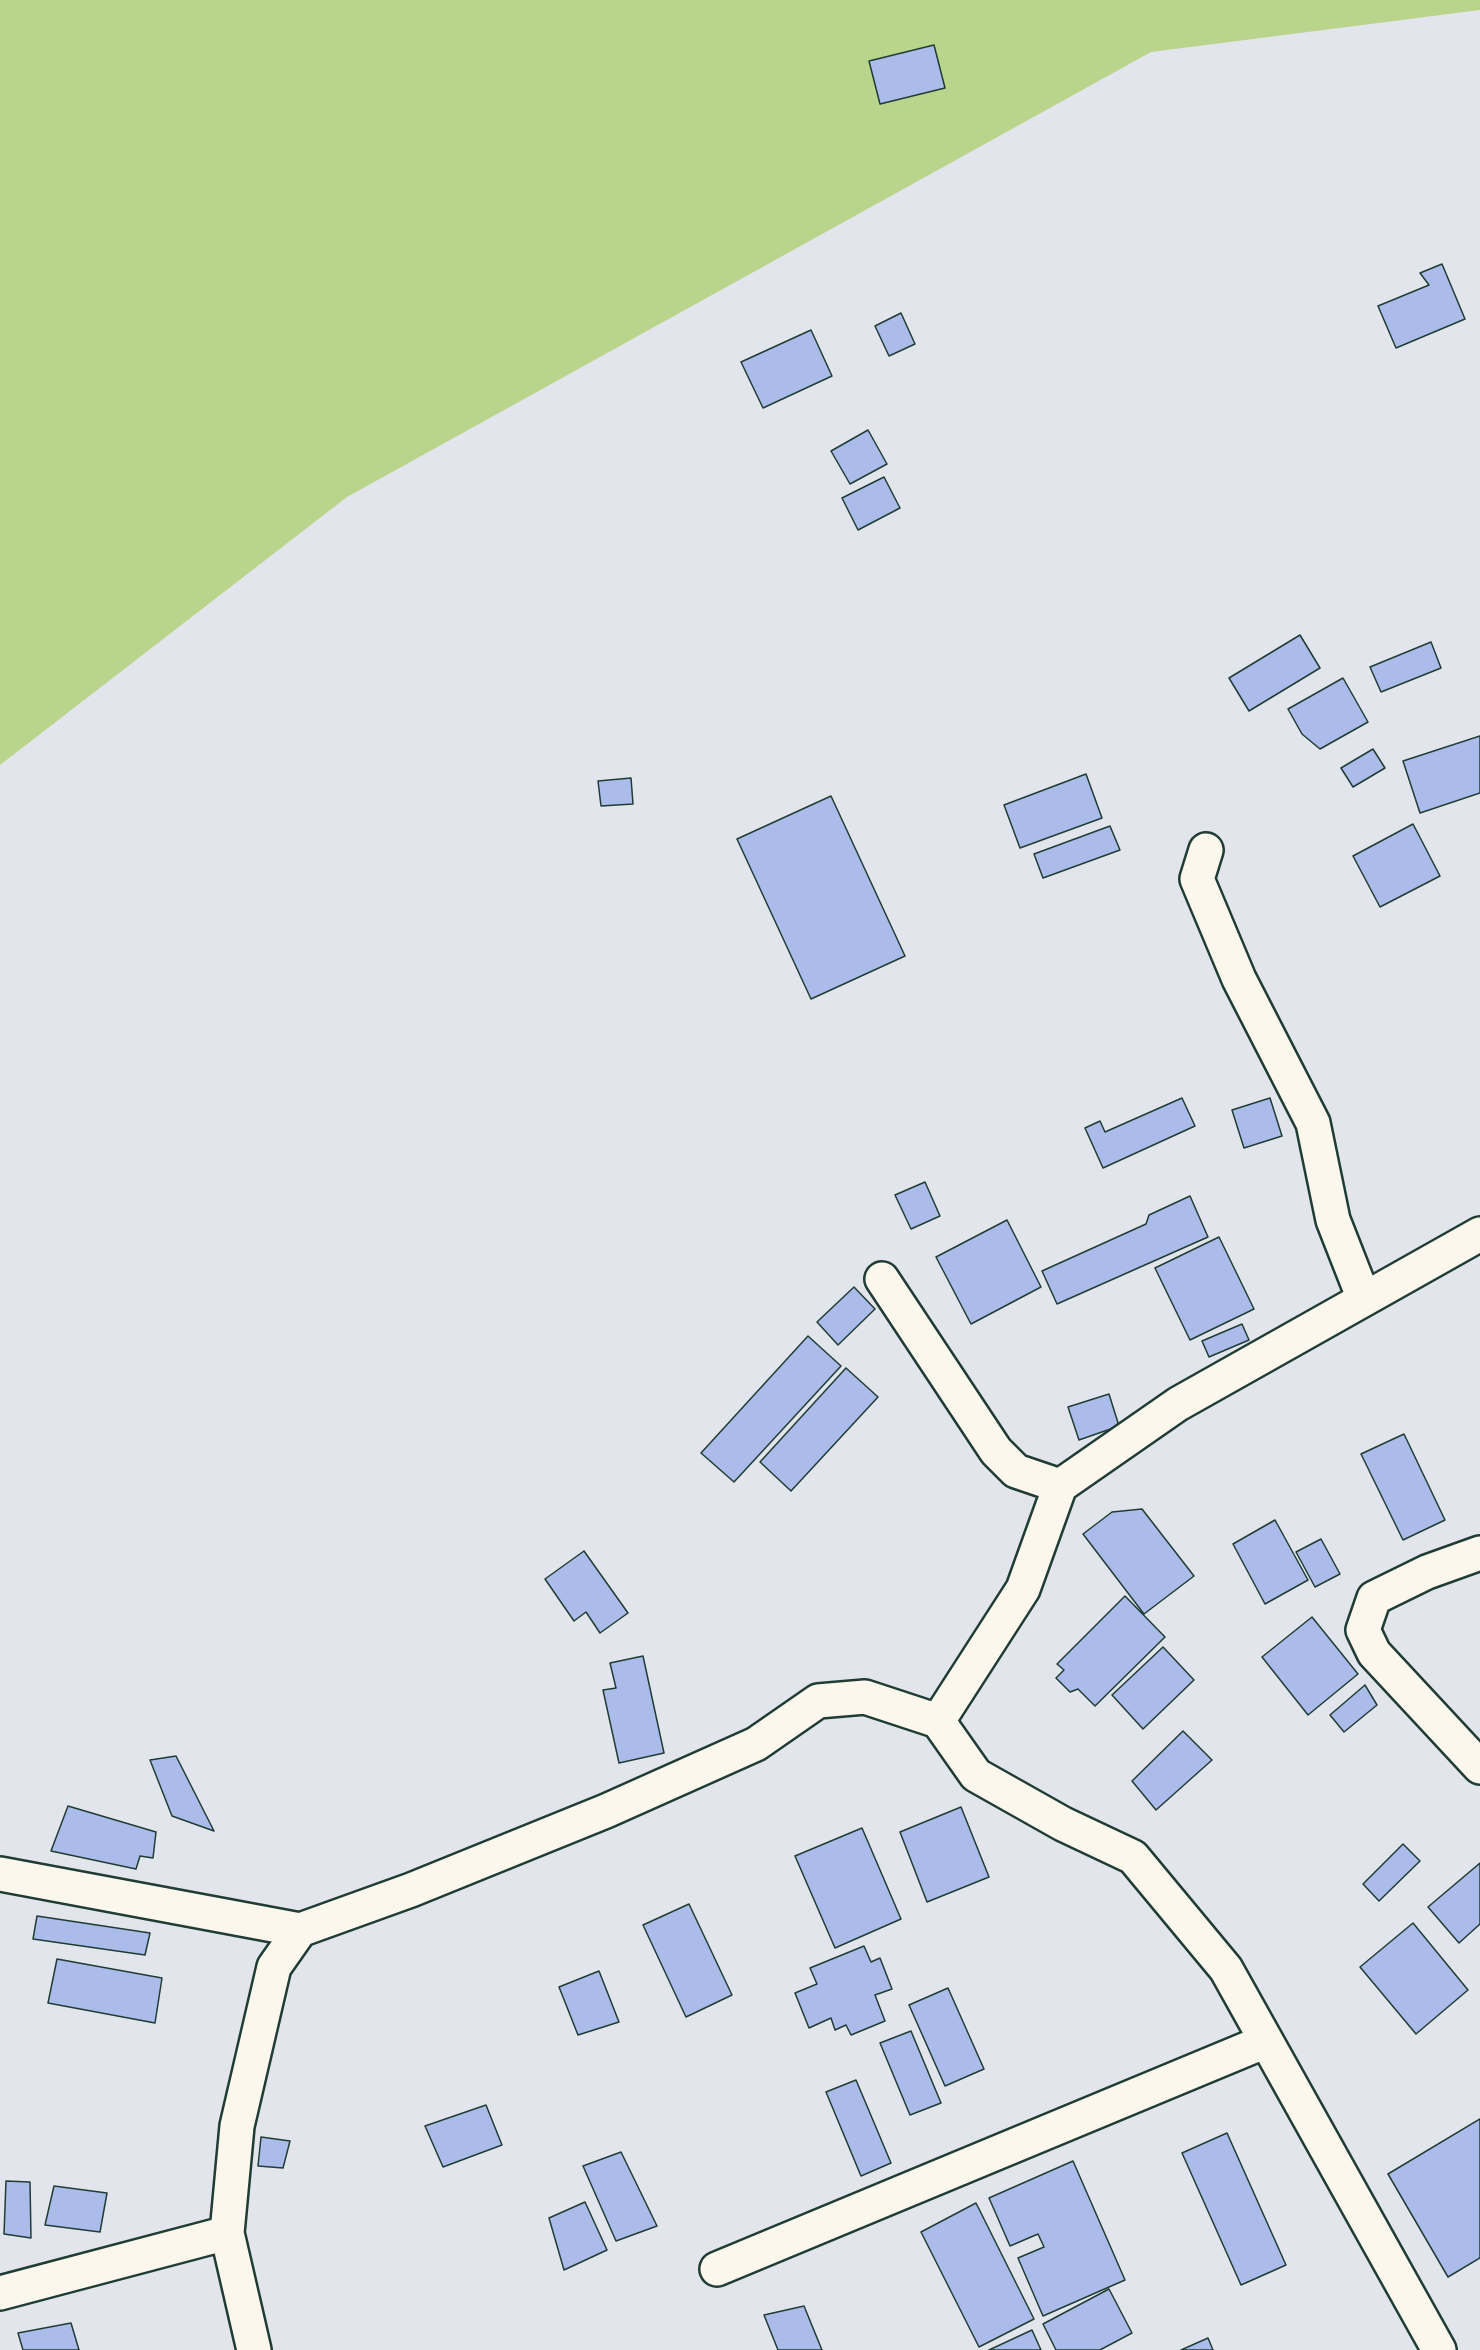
<!DOCTYPE html>
<style>
body{margin:0}
canvas{display:block;background:#e3e5ec}
</style>
<canvas width="1480" height="2350"></canvas>
<script>
const ctx = document.querySelector('canvas').getContext('2d');
ctx.lineJoin = 'round';
function fill(path, color) {
  ctx.fillStyle = color;
  ctx.fill(path, 'evenodd');
}
function shape(rows) {
  const path = new Path2D();
  for (const r of rows) {
    path.moveTo(r[0], r[1]);
    for (let i = 2; i < r.length; i += 2) path.lineTo(r[i], r[i + 1]);
  }
  return path;
}
function stroke(path, color, width, dash) {
  ctx.strokeStyle = color;
  ctx.lineWidth = width;
  ctx.lineCap = dash ? 'butt' : 'round';
  ctx.setLineDash(dash || []);
  ctx.stroke(path);
}
fill(shape([
 [0,0,1480,0,1480,10,1151,52,347,497,0,765]
]), '#b9d48b');
const building = shape([
 [934,45,945,88,880,104,869,61,934,45],
 [1442,264,1465,319,1396,348,1378,306,1429,285,1420,273,1442,264],
 [901,313,915,344,889,356,875,326,901,313],
 [811,330,832,376,763,408,741,362,811,330],
 [868,430,887,464,850,484,831,451,868,430],
 [884,477,900,508,858,530,842,498,884,477],
 [1300,635,1320,668,1249,711,1229,678,1300,635],
 [1431,642,1441,668,1381,692,1370,667,1431,642],
 [1343,678,1368,722,1320,749,1302,734,1288,709,1343,678],
 [1480,736,1480,793,1420,813,1403,761,1480,736],
 [1373,749,1385,768,1353,787,1341,768,1373,749],
 [1086,774,1102,818,1020,848,1004,805,1086,774],
 [631,778,633,804,601,806,598,781,631,778],
 [831,796,905,956,811,999,737,839,831,796],
 [1413,824,1440,876,1380,907,1353,856,1413,824],
 [1110,826,1120,850,1043,878,1034,854,1110,826],
 [1182,1098,1195,1126,1103,1168,1085,1128,1100,1121,1105,1132,1182,1098],
 [1270,1098,1282,1136,1244,1148,1232,1110,1270,1098],
 [925,1182,940,1216,911,1229,895,1195,925,1182],
 [1190,1196,1208,1237,1057,1304,1042,1271,1146,1224,1149,1215,1190,1196],
 [1007,1220,1041,1287,971,1324,936,1257,1007,1220],
 [1219,1237,1254,1309,1190,1340,1155,1268,1219,1237],
 [854,1287,875,1309,838,1345,817,1322,854,1287],
 [1242,1324,1249,1340,1209,1357,1202,1341,1242,1324],
 [808,1336,841,1366,734,1482,701,1453,808,1336],
 [846,1368,878,1397,791,1491,760,1462,846,1368],
 [1109,1394,1119,1426,1079,1440,1068,1407,1109,1394],
 [1404,1434,1445,1520,1403,1540,1361,1454,1404,1434],
 [1142,1509,1194,1576,1144,1614,1083,1534,1112,1512,1142,1509],
 [1275,1520,1308,1580,1265,1604,1233,1544,1275,1520],
 [1321,1539,1340,1574,1315,1587,1296,1552,1321,1539],
 [584,1551,628,1613,600,1633,586,1612,574,1621,545,1579,584,1551],
 [1125,1596,1165,1637,1095,1706,1078,1689,1070,1692,1056,1678,1064,1670,1057,1664,1125,1596],
 [1312,1617,1358,1674,1308,1715,1262,1657,1312,1617],
 [1163,1647,1194,1680,1143,1729,1112,1695,1163,1647],
 [643,1656,664,1753,619,1763,603,1690,616,1688,610,1663,643,1656],
 [1365,1685,1377,1705,1344,1732,1330,1715,1365,1685],
 [1183,1731,1212,1760,1156,1810,1132,1781,1183,1731],
 [176,1756,214,1831,172,1816,150,1760,176,1756],
 [68,1806,156,1832,153,1858,140,1856,136,1869,51,1851,68,1806],
 [961,1807,989,1877,927,1902,900,1832,961,1807],
 [862,1828,901,1919,835,1948,795,1856,862,1828],
 [1403,1844,1420,1861,1379,1901,1363,1884,1403,1844],
 [1480,1863,1480,1924,1459,1943,1428,1907,1480,1863],
 [689,1904,732,1995,686,2017,643,1925,689,1904],
 [37,1916,150,1933,145,1955,33,1939,37,1916],
 [1413,1923,1468,1990,1416,2034,1360,1967,1413,1923],
 [864,1946,871,1962,880,1958,892,1989,875,1995,885,2021,851,2035,846,2025,835,2030,831,2018,809,2028,795,1993,817,1984,810,1968,864,1946],
 [57,1959,162,1978,155,2023,48,2003,57,1959],
 [599,1971,619,2022,578,2035,559,1987,599,1971],
 [948,1988,984,2069,945,2086,909,2005,948,1988],
 [911,2031,941,2103,910,2115,880,2043,911,2031],
 [856,2080,891,2163,861,2176,826,2092,856,2080],
 [486,2105,502,2145,443,2167,425,2126,486,2105],
 [1480,2119,1480,2258,1448,2277,1388,2174,1480,2119],
 [1227,2133,1286,2265,1241,2285,1182,2153,1227,2133],
 [261,2137,290,2141,283,2168,258,2166,261,2137],
 [621,2152,657,2226,616,2241,583,2166,621,2152],
 [1073,2161,1125,2280,1043,2316,1018,2258,1044,2247,1038,2234,1010,2246,989,2198,1073,2161],
 [6,2181,30,2182,31,2238,4,2234,6,2181],
 [54,2186,107,2193,100,2232,45,2225,54,2186],
 [585,2202,607,2250,564,2270,549,2218,585,2202],
 [976,2203,1034,2319,979,2347,921,2232,976,2203],
 [1109,2289,1132,2333,1100,2350,1056,2350,1043,2324,1109,2289],
 [804,2306,822,2350,778,2350,764,2315,804,2306],
 [71,2323,79,2350,23,2350,18,2333,71,2323],
 [1032,2330,1041,2350,989,2350,1032,2330],
 [1208,2338,1213,2350,1181,2350,1208,2338]
]);
fill(building, '#abbceb');
stroke(building, '#1f3d34', 1.5);
const minor = shape([
 [1206,850,1197,879,1239,979,1313,1123,1333,1220,1364,1299],
 [882,1279,996,1451,1016,1471,1060,1486],
 [1480,1553,1427,1572,1374,1598,1363,1630,1374,1653,1480,1767],
 [0,1874,300,1930],
 [717,2269,1266,2041],
 [0,2293,227,2233],
 [254,2350,227,2233,237,2126,274,1967,300,1930,411,1890,606,1811,756,1744,818,1701,865,1697,938,1721],
 [1439,2350,1226,1969,1133,1857,1063,1824,976,1775,938,1721,1023,1589,1060,1486,1178,1404,1480,1234]
]);
stroke(minor, '#1f3d34', 38);
stroke(minor, '#fbf7ec', 33);
</script>
